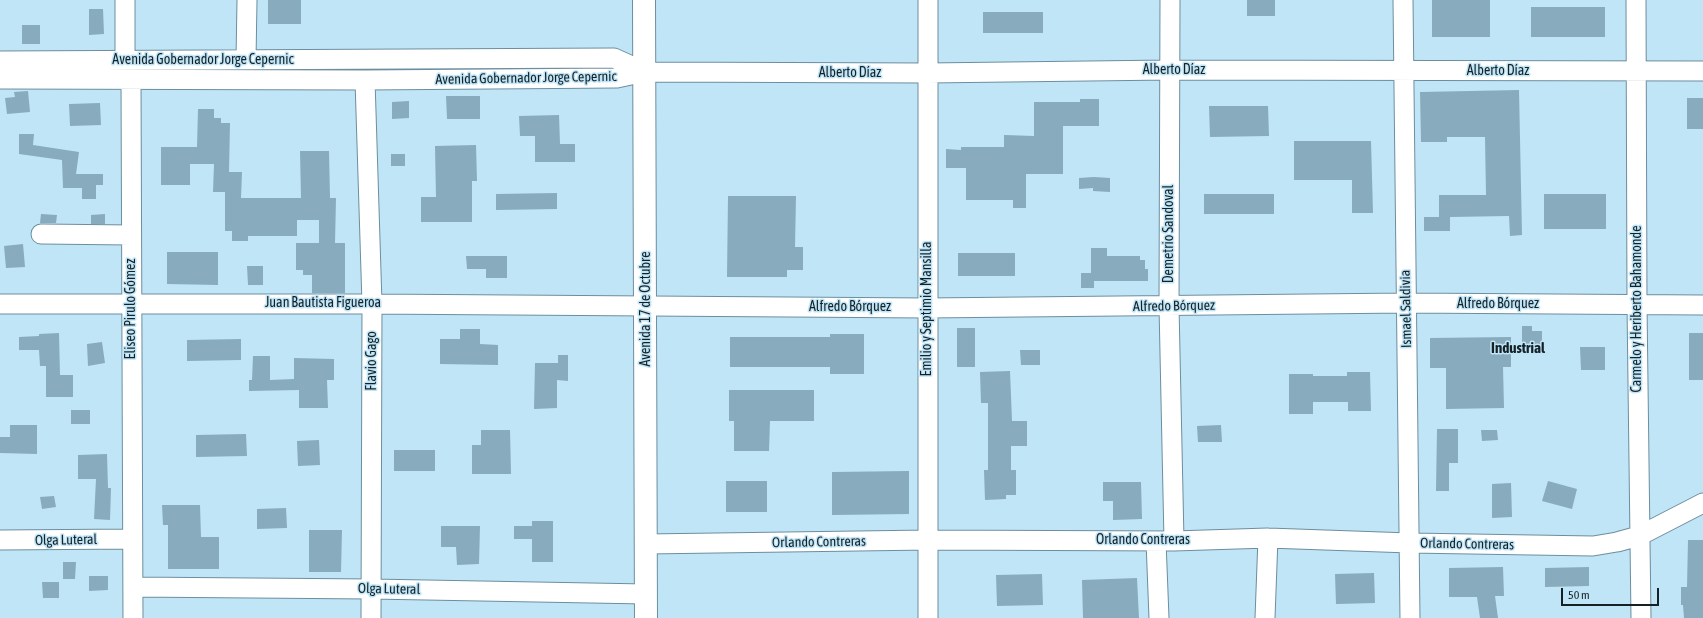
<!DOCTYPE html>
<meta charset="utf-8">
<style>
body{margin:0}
#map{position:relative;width:1703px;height:618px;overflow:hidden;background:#c0e5f7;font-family:"Asap Condensed",sans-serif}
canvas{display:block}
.scale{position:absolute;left:1561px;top:588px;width:98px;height:18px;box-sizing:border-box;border:2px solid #142228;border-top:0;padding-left:5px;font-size:12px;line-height:14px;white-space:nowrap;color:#142228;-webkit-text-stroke:3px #c0e5f7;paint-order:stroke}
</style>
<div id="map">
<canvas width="1703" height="618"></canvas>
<div class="scale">50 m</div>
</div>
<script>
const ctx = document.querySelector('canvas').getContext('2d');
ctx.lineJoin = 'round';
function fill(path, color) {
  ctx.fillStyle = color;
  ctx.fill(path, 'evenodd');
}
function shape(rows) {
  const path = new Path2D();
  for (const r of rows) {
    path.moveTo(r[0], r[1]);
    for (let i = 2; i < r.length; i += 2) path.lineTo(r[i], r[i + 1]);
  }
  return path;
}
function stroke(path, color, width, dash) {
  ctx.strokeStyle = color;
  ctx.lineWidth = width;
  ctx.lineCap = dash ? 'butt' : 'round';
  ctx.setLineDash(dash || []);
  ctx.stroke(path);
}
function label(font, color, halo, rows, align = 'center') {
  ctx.font = font + ' "Asap Condensed",sans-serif';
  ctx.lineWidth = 3;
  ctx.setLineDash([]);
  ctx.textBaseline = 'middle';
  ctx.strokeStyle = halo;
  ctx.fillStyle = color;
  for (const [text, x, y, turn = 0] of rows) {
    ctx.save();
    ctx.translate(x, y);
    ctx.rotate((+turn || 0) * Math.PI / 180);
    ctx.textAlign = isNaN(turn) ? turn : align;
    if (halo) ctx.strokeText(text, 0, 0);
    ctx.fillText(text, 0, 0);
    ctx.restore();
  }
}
fill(shape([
 [268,0,301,0,301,24,268,24],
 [1247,0,1275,0,1275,16,1247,16],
 [1432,0,1490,0,1490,37,1432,37],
 [1531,7,1605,7,1605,37,1531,37],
 [89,9,103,9,104,34,89,35],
 [983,12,1043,12,1043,33,983,33],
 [22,25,40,25,40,44,22,44],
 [1519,90,1522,235,1510,236,1509,216,1450,217,1450,231,1424,231,1424,217,1439,217,1439,195,1486,195,1485,137,1447,137,1447,142,1421,142,1420,92],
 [28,91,30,112,7,114,5,98,15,97,14,92],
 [446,96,480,96,480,119,447,119],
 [1687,98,1703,98,1703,129,1687,129],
 [1080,99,1099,99,1099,126,1063,126,1063,174,1026,174,1026,208,1013,208,1013,200,966,200,966,168,946,168,946,149,961,150,961,147,1004,147,1004,135,1034,136,1034,102,1080,102],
 [409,101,409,118,392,119,392,102],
 [100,103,101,125,70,126,69,104],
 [1209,106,1268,106,1269,136,1210,137],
 [198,109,214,109,214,118,221,118,221,123,230,123,229,172,242,172,241,198,301,198,300,151,329,151,330,198,336,198,335,243,345,243,345,293,312,293,312,275,303,275,303,270,296,270,296,243,319,243,319,220,297,220,297,236,248,236,248,241,232,241,232,231,225,231,225,192,213,192,214,164,190,164,190,185,161,185,161,147,197,147],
 [559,115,560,144,575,144,575,162,535,162,535,136,520,136,519,116],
 [19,134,34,134,33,145,79,152,76,174,103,174,103,185,96,185,96,199,82,199,82,188,63,188,62,160,19,154],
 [1294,141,1371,141,1373,213,1352,213,1352,180,1294,180],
 [476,145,477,181,472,181,472,222,421,222,421,197,436,197,435,146],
 [391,154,405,154,405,166,391,166],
 [1094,177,1110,178,1110,192,1093,191,1093,188,1079,189,1079,178],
 [557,193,557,209,496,210,496,194],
 [1204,194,1274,194,1274,214,1204,214],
 [1544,194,1606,194,1606,229,1544,229],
 [728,196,796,196,795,247,803,247,803,270,787,270,787,277,727,277],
 [41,214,57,215,56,223,40,223],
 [105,214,105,224,91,224,91,215],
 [23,244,25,267,6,268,4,246],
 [1091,248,1107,248,1107,256,1140,256,1140,260,1145,260,1145,269,1148,269,1148,281,1094,281,1094,288,1081,288,1081,273,1091,273],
 [167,252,218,252,218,285,167,284],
 [958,253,1015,253,1015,276,958,276],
 [466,256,507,256,507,278,486,278,486,269,467,269],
 [247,266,263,266,263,285,248,285],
 [1522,326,1532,326,1532,331,1542,331,1542,346,1522,346],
 [957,328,975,328,975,367,957,367],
 [460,329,480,329,480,344,498,345,498,365,440,364,440,339,460,339],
 [59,333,60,375,73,375,73,397,46,397,46,366,40,366,39,350,19,350,19,337,39,336,39,334],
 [1689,333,1703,333,1703,380,1689,380],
 [830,334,864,334,864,374,830,374,830,367,730,367,730,337,830,337],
 [1511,337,1511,367,1503,367,1504,408,1446,409,1446,368,1430,368,1430,338],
 [241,339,241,360,187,361,187,340],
 [102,342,105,363,88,366,87,344],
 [1580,347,1605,347,1605,370,1581,370],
 [1020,350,1040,350,1040,365,1021,365],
 [558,355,568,355,568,381,557,380,557,408,534,409,535,363,558,363],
 [253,356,270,356,270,380,294,379,294,358,334,359,334,380,327,380,328,408,299,408,299,390,249,391,249,380,252,380],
 [1010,371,1012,421,1027,421,1027,446,1011,446,1011,470,1016,470,1016,495,1006,495,1006,499,985,500,984,470,988,470,988,403,981,403,980,372],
 [1347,372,1370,372,1371,411,1348,411,1348,402,1313,402,1313,414,1289,414,1289,374,1313,374,1313,376,1347,376],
 [729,390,814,390,814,421,770,421,769,451,734,451,734,421,729,421],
 [71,410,90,410,90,424,71,424],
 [10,425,37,425,37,454,0,453,0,437,10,437],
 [1221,425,1222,442,1198,442,1197,426],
 [1437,429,1458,429,1458,463,1449,463,1449,491,1436,491],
 [481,430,510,430,511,474,472,474,472,445,481,445],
 [1481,430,1497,430,1498,440,1482,441],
 [246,434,247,456,196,457,196,435],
 [319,440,320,465,298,466,297,441],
 [394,450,435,450,435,471,394,471],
 [107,454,108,488,111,488,110,520,94,519,96,479,78,479,78,455],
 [909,471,909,514,832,515,832,472],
 [726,481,767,481,767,512,726,512],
 [1548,481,1577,489,1572,509,1542,501],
 [1103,482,1141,482,1142,519,1113,520,1113,501,1103,501],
 [1511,483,1512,517,1492,518,1492,484],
 [54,496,56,507,42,509,40,497],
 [162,505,200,505,201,537,219,537,219,569,168,569,168,525,163,525],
 [286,508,287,528,257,529,257,509],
 [532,521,553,521,553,562,532,562,532,539,514,539,514,526,532,526],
 [441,526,480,526,479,564,457,565,456,547,441,547],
 [309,530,342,530,341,572,309,572],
 [1688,540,1703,540,1703,618,1684,618,1683,605,1681,605,1681,587,1687,587],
 [63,562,76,562,75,579,63,579],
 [1503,567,1504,596,1495,596,1498,618,1480,618,1477,597,1449,597,1449,568],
 [1589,567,1589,586,1545,587,1545,568],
 [1374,573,1375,603,1336,604,1335,574],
 [1042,574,1043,605,997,606,996,575],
 [89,576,108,576,108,590,89,591],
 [1137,578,1139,618,1083,618,1082,580],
 [42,582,59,582,59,598,43,598]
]), '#88abbd');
const minor = shape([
 [125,0,125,60,131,80,133,618],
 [928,0,928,618],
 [1170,0,1169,306,1174,541],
 [1403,0,1410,618],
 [1636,0,1637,305,1641,618],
 [246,60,247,0],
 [0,61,614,58,645,72],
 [0,79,365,80,617,78,645,72,928,73,1169,70,1703,71],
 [365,80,372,304,371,618],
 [41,234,131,235],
 [0,304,372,304,927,308,1406,303,1703,305],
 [0,540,132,539],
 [1156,541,1159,618],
 [646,544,928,540,1174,541,1268,538,1410,543,1593,546,1617,542,1639,536,1703,503],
 [133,587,371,589,646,594],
 [1265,618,1268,538]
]);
const major = shape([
 [644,0,646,618]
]);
stroke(minor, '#6c8e9f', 21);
stroke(major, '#6c8e9f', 24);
stroke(minor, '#fff', 19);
stroke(major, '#fff', 22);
label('14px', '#142228', '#c0e5f7', [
 ["Avenida Gobernador Jorge Cepernic",203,60],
 ["Alberto Díaz",1174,70],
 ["Alberto Díaz",1498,71],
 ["Alberto Díaz",850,73],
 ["Avenida Gobernador Jorge Cepernic",526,78,-1],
 ["Demetrio Sandoval",1169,234,-90],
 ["Juan Bautista Figueroa",323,303],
 ["Alfredo Bórquez",1498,304],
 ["Alfredo Bórquez",1174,306,-1],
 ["Alfredo Bórquez",850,307],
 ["Eliseo Pirulo Gómez",131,309,-90],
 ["Avenida 17 de Octubre",646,309,-90],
 ["Emilio y Septimio Mansilla",927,309,-90],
 ["Ismael Saldivia",1406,309,-91],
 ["Carmelo y Heriberto Bahamonde",1637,309,-90],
 ["Flavio Gago",372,361,-90],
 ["Olga Luteral",66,540,-1],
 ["Orlando Contreras",1143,540],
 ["Orlando Contreras",819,542,-1],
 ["Orlando Contreras",1467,544,1],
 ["Olga Luteral",389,589,1]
]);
label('bold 15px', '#142228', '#c0e5f7', [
 ["Industrial",1518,348]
]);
</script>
